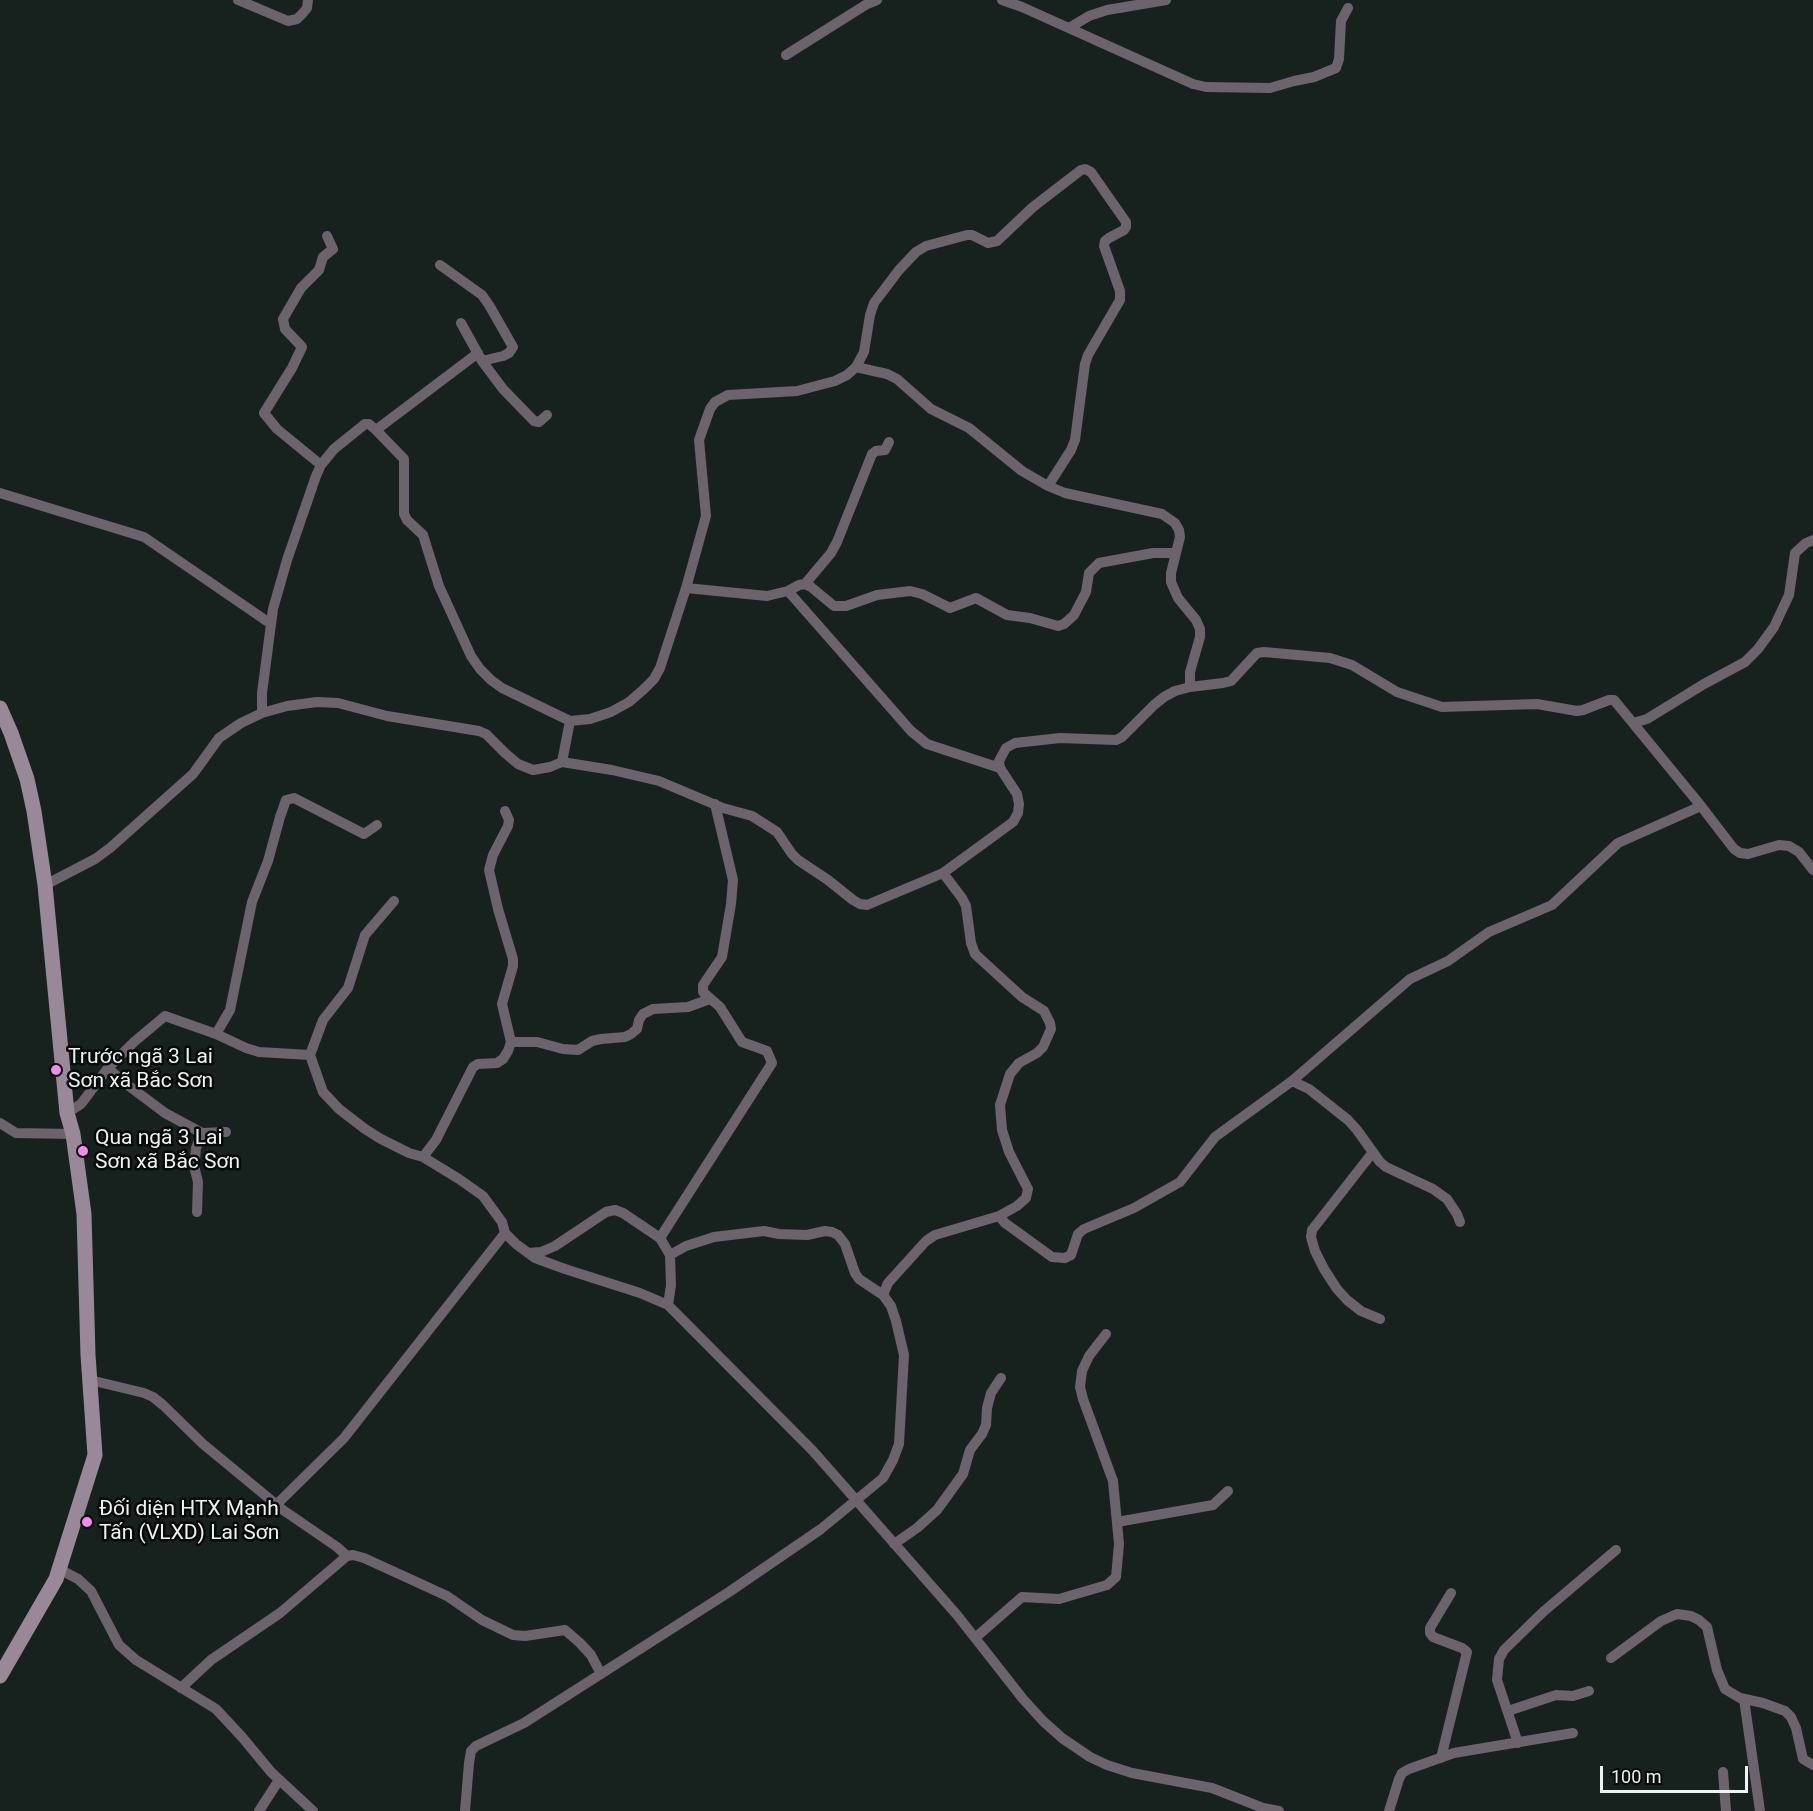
<!DOCTYPE html>
<meta charset="utf-8">
<style>
body{margin:0}
#map{position:relative;width:1813px;height:1811px;overflow:hidden;background:#17221f;font-family:Roboto,sans-serif}
canvas{display:block}
.scale{position:absolute;left:1600px;top:1766px;width:148px;height:27px;box-sizing:border-box;border:3px solid #ecf3f2;border-top:0;padding-left:8px;font-size:18px;line-height:21px;white-space:nowrap;color:#ecf3f2;-webkit-text-stroke:4px #060a09;paint-order:stroke}
</style>
<div id="map">
<canvas width="1813" height="1811"></canvas>
<div class="scale">100 m</div>
</div>
<script>
const ctx = document.querySelector('canvas').getContext('2d');
ctx.lineJoin = 'round';
function shape(rows) {
  const path = new Path2D();
  for (const r of rows) {
    path.moveTo(r[0], r[1]);
    for (let i = 2; i < r.length; i += 2) path.lineTo(r[i], r[i + 1]);
  }
  return path;
}
function stroke(path, color, width, dash) {
  ctx.strokeStyle = color;
  ctx.lineWidth = width;
  ctx.lineCap = dash ? 'butt' : 'round';
  ctx.setLineDash(dash || []);
  ctx.stroke(path);
}
function label(font, color, halo, rows, align = 'center') {
  ctx.font = font + ' Roboto,sans-serif';
  ctx.lineWidth = 5;
  ctx.setLineDash([]);
  ctx.textBaseline = 'middle';
  ctx.strokeStyle = halo;
  ctx.fillStyle = color;
  for (const [text, x, y, turn = 0] of rows) {
    ctx.save();
    ctx.translate(x, y);
    ctx.rotate((+turn || 0) * Math.PI / 180);
    ctx.textAlign = isNaN(turn) ? turn : align;
    if (halo) ctx.strokeText(text, 0, 0);
    ctx.fillText(text, 0, 0);
    ctx.restore();
  }
}
stroke(shape([
 [238,0,288,21,297,19,303,13,307,8,308,0],
 [1002,0,1022,7,1193,84,1206,87,1270,88,1294,81,1314,77,1336,68,1339,59,1341,21,1348,8],
 [1069,28,1089,16,1107,10,1166,0],
 [786,55,867,4,877,0],
 [440,265,482,295,489,305,513,347,509,353,503,356,482,361],
 [461,323,482,361,503,389,534,421,539,422,547,415],
 [856,367,887,374,897,379,931,409,969,428,1022,471,1048,486,1065,493,1162,514,1175,523,1179,530,1180,537,1171,573,1171,582,1178,598,1196,620,1200,629,1200,637,1190,672,1190,687],
 [376,430,478,353],
 [321,465,277,429,264,413,292,368,302,347,285,329,283,319,301,288,319,270,323,257,333,249,327,236],
 [0,493,144,537,271,624],
 [805,584,831,553,837,542,872,454,876,451,885,450,889,442],
 [686,588,767,596,788,591,799,585,805,584,811,587,834,606,846,606,877,595,910,591,922,594,950,608,976,598,1007,615,1030,618,1058,626,1064,624,1074,615,1086,592,1089,573,1099,563,1153,553,1176,553],
 [788,591,911,731,927,744,1000,768],
 [262,713,287,706,317,702,338,703,387,716,479,731,486,734,505,753,518,764,533,770,550,767,562,762,612,770,659,781,723,808,752,816,777,832,792,854,798,860,828,880,853,900,860,904,867,905,943,873,1013,822,1018,813,1019,804,1017,794,1000,768,999,761,1006,748,1015,743,1060,738,1116,740,1122,737,1154,705,1164,697,1175,691,1190,687,1223,683,1231,681,1257,653,1264,652,1330,658,1352,665,1397,692,1442,707,1537,704,1577,711,1583,710,1609,700,1614,700,1701,806,1734,849,1740,853,1748,854,1779,845,1789,846,1799,852,1813,870],
 [1633,723,1647,719,1704,684,1745,662,1758,649,1774,627,1789,595,1795,553,1806,543,1813,540],
 [562,762,570,721],
 [943,873,962,898,966,906,971,943,975,954,1022,997,1044,1011,1050,1023,1051,1029,1043,1047,1037,1053,1019,1063,1010,1074,1000,1105,1002,1130,1009,1152,1028,1189,1026,1198,1017,1206,999,1216],
 [45,885,95,859,110,848,193,774,219,738,241,723,262,713,262,693,273,609,287,560,316,476,321,465,334,449,365,424,369,424,376,430,404,459,404,514,407,520,423,535,439,586,471,656,480,669,491,680,502,688,570,721,590,719,611,712,629,702,643,690,654,679,660,668,686,588,706,516,699,440,710,409,715,402,728,395,797,391,835,381,847,375,856,367,864,352,870,315,874,303,899,270,916,252,926,246,967,235,972,235,988,243,997,241,1033,207,1081,170,1085,169,1091,172,1126,222,1126,227,1124,230,1109,238,1105,241,1104,246,1120,291,1120,300,1088,355,1085,364,1075,440,1071,450,1048,486],
 [216,1034,230,1010,252,902,268,861,280,817,286,800,294,798,364,834,377,825],
 [511,1042,537,1042,563,1049,578,1050,592,1041,601,1039,625,1037,631,1034,637,1029,639,1020,643,1014,653,1009,688,1007,710,999],
 [310,1055,323,1020,348,988,365,935,394,901],
 [108,1068,121,1080,165,1113,202,1133,226,1132],
 [1292,1081,1309,1089,1348,1120,1357,1130,1380,1162,1386,1167,1433,1189,1447,1199,1457,1214,1460,1222],
 [67,1113,81,1104,108,1068,134,1042,165,1016,216,1034,246,1048,259,1052,310,1055,323,1092,339,1109,365,1129,381,1139,409,1153,423,1157,436,1140,473,1067,478,1064,497,1063,503,1059,508,1051,511,1042,502,1004,513,966,513,959,498,909,489,870,493,855,508,826,509,820,505,811],
 [0,1123,16,1133,73,1134],
 [1373,1152,1312,1230,1311,1237,1315,1251,1324,1269,1337,1289,1347,1300,1361,1311,1380,1319],
 [423,1157,459,1179,483,1196,502,1222,505,1233,516,1244,535,1258,565,1269,640,1293,668,1305,813,1451,957,1615,1023,1699,1043,1721,1062,1738,1090,1757,1107,1765,1132,1773,1212,1788,1263,1808,1279,1811],
 [197,1212,198,1182,195,1170,195,1159,196,1148,202,1133],
 [660,1238,772,1063,767,1051,742,1042,720,1007,703,992,703,985,722,957,731,904,733,880,715,804],
 [528,1253,541,1252,555,1246,606,1212,615,1210,623,1213,660,1238,670,1255,671,1285,668,1305],
 [883,1295,888,1283,926,1241,935,1235,999,1216,1005,1223,1052,1257,1065,1258,1071,1255,1078,1234,1084,1229,1134,1208,1180,1182,1215,1137,1292,1081,1410,979,1448,961,1489,932,1552,905,1618,843,1701,806],
 [90,1380,144,1393,153,1397,163,1405,203,1444,283,1510,337,1547,347,1556,280,1613,211,1660,181,1688],
 [276,1505,344,1438,505,1233],
 [1117,1522,1213,1505,1228,1491],
 [894,1544,917,1528,937,1510,963,1474,970,1450,982,1434,986,1425,987,1408,991,1393,1001,1378],
 [347,1556,353,1555,364,1558,447,1596,482,1620,513,1635,525,1636,565,1630,580,1643,591,1655,601,1674],
 [59,1569,78,1579,91,1591,119,1645,136,1660,216,1709,242,1737,271,1772,313,1811],
 [975,1638,1022,1597,1059,1599,1107,1585,1116,1577,1119,1544,1113,1481,1083,1399,1080,1387,1082,1371,1089,1356,1106,1334],
 [1611,1658,1661,1621,1677,1614,1691,1616,1699,1620,1707,1627,1717,1670,1725,1689,1740,1698,1763,1703,1785,1711,1791,1717,1796,1728,1803,1759,1813,1765],
 [1744,1699,1760,1811],
 [1508,1711,1556,1695,1573,1696,1589,1691],
 [1518,1743,1497,1680,1499,1659,1504,1650,1543,1612,1616,1550],
 [1441,1758,1467,1652,1462,1648,1433,1637,1430,1633,1430,1628,1451,1593],
 [1723,1772,1726,1811],
 [259,1811,279,1780],
 [465,1811,469,1763,471,1751,476,1746,524,1723,729,1592,821,1529,883,1478,893,1460,899,1444,904,1355,896,1321,891,1306,883,1295,859,1279,855,1273,845,1244,838,1235,832,1232,825,1231,807,1235,779,1234,764,1231,714,1237,686,1246,670,1255],
 [1389,1811,1399,1779,1402,1773,1409,1769,1454,1753,1573,1733]
]), '#6d636c', 10);
stroke(shape([
 [0,708,11,733,27,779,34,811,45,885,67,1113,73,1134,84,1214,88,1355,95,1455,56,1579,0,1676]
]), '#998998', 15);
for (const [x, y, r, color] of [
 [56,1070,6,"#f589ef"],
 [83,1151,6,"#f589ef"],
 [87,1522,6,"#f589ef"]
]) {
  const dot = new Path2D();
  dot.arc(x, y, r, 0, 2 * Math.PI);
  ctx.fillStyle = color;
  ctx.fill(dot);
  stroke(dot, '#060a09', 2);
}
label('21px', '#ecf3f2', '#060a09', [
 ["Trước ngã 3 Lai",68,1058],
 ["Sơn xã Bắc Sơn",68,1082],
 ["Qua ngã 3 Lai",95,1139],
 ["Sơn xã Bắc Sơn",95,1163],
 ["Đối diện HTX Mạnh",99,1510],
 ["Tấn (VLXD) Lai Sơn",99,1534]
], 'left');
</script>
